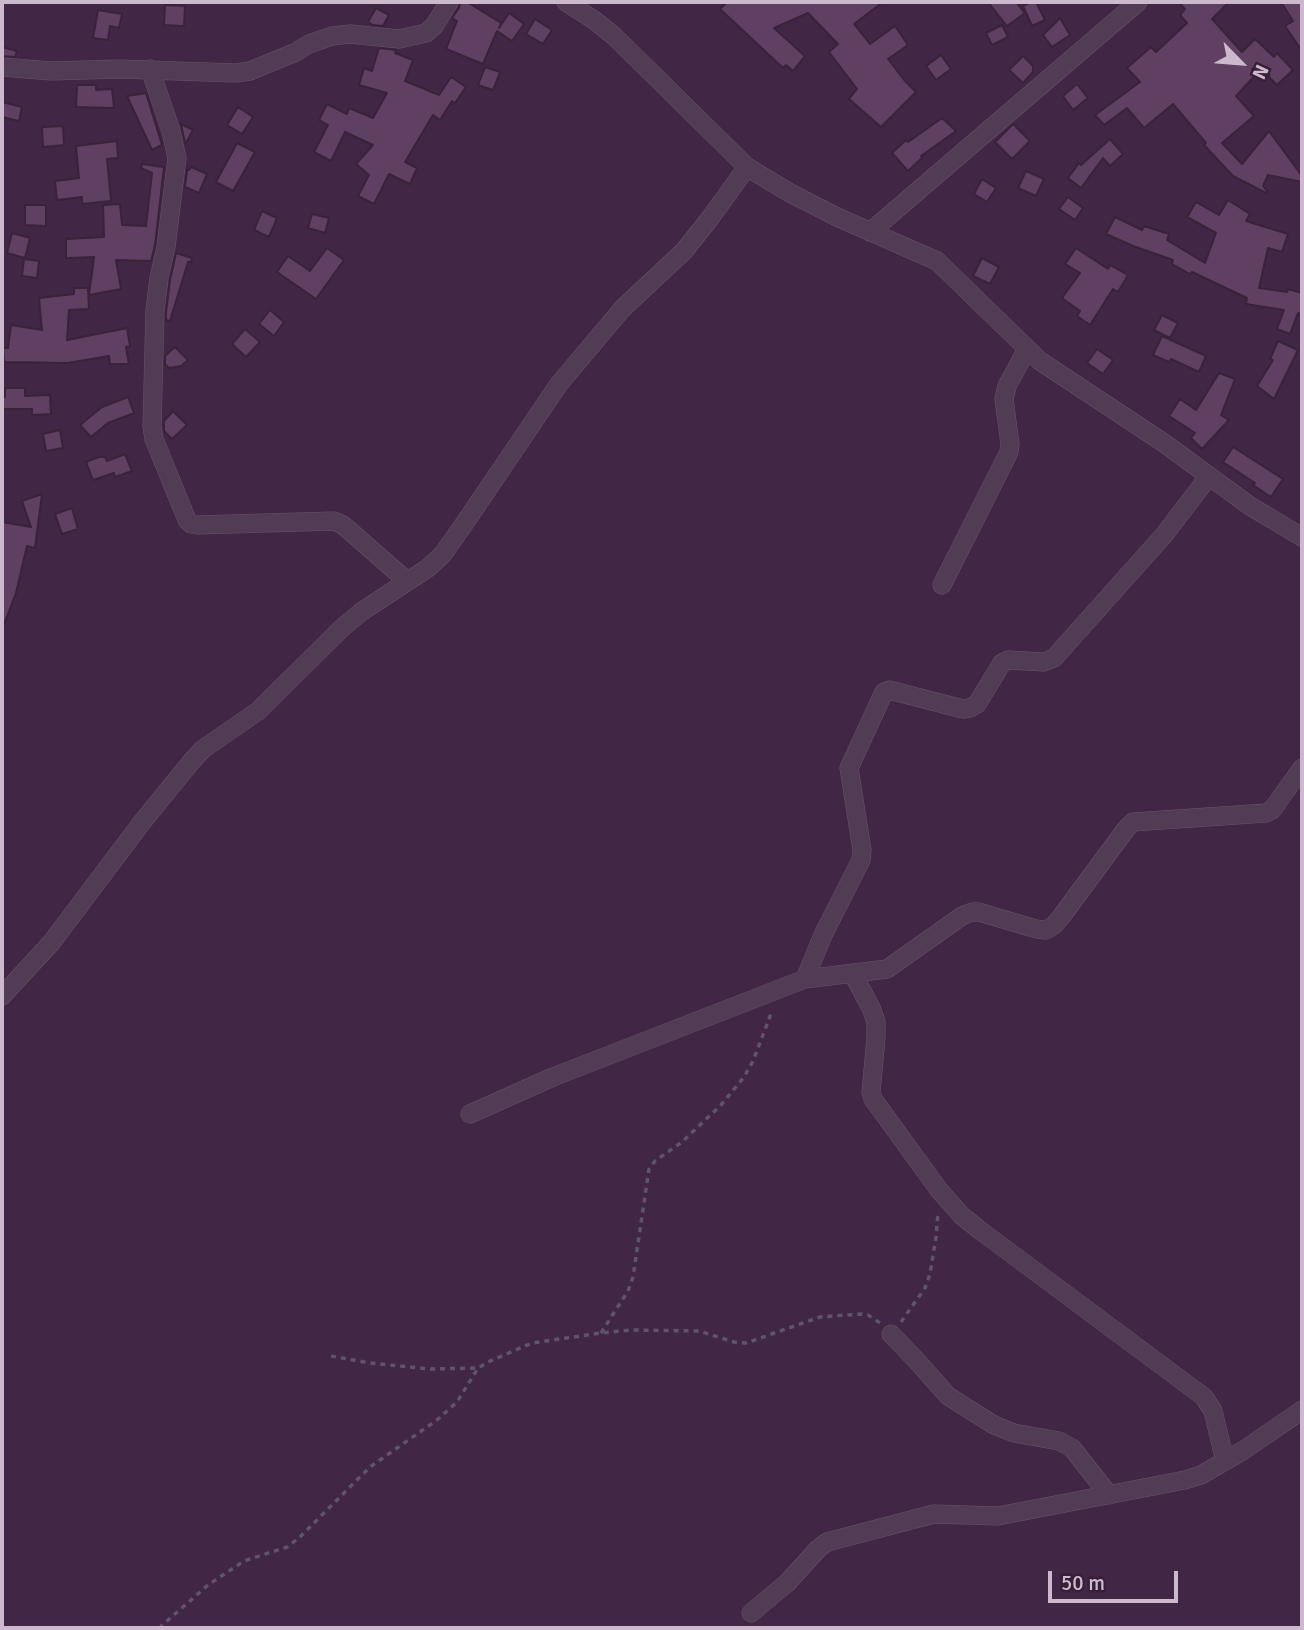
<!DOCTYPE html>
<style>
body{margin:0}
#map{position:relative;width:1304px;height:1630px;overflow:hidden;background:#422645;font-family:Signika,sans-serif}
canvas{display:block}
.frame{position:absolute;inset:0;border:4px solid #cdb9cd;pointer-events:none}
.north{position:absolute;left:1206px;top:28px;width:70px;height:70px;-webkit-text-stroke:5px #381f39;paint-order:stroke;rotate:115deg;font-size:19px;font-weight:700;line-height:28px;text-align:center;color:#cdb9cd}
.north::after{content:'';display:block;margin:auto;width:24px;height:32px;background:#cdb9cd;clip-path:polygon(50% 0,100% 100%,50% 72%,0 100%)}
.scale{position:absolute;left:1048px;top:1571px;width:130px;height:32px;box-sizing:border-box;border:4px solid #cdb9cd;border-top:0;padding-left:9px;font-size:21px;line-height:24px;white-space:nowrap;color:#cdb9cd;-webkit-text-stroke:5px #381f39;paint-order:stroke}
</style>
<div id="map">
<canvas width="1304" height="1630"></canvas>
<div class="frame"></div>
<div class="north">N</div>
<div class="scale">50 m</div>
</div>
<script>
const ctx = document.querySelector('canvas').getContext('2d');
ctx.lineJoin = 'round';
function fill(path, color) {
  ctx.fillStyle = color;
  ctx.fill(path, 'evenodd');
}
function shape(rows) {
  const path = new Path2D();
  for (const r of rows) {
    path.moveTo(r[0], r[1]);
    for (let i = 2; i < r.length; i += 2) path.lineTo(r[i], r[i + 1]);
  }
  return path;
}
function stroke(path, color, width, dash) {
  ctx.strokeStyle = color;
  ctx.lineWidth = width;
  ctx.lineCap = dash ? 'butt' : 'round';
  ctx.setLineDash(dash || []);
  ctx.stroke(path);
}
const building = shape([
 [460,2,467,2,501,23,499,28,509,13,524,24,512,41,497,31,483,64,446,49,457,21,452,18,459,8,460,2],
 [727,2,883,2,854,24,870,44,895,26,908,45,888,59,905,81,916,92,881,127,849,99,857,89,829,52,838,44,808,13,774,28,805,56,793,71,786,65,783,68,720,9,727,2],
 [988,2,1016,2,1025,13,1007,26,988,2],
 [1031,2,1036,2,1045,20,1032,26,1023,6,1031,2],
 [1178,2,1229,2,1212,19,1242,52,1255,39,1274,57,1277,53,1293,70,1277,85,1261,69,1236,96,1254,116,1222,143,1242,164,1269,131,1302,176,1302,182,1268,175,1263,186,1267,191,1266,193,1233,176,1204,145,1206,143,1173,104,1144,128,1127,108,1104,125,1095,115,1140,82,1127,68,1151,47,1156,52,1187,23,1180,15,1185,9,1178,2],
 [1281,2,1302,2,1302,51,1285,26,1293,21,1281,2],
 [165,5,185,6,184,26,164,25,165,5],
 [376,8,389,15,383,26,373,25,368,22,376,8],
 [98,10,122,14,119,28,110,26,108,40,93,38,98,10],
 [1060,18,1070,35,1052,47,1043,35,1060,18],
 [535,19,552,30,543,44,526,34,535,19],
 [1002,25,1008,37,992,45,986,33,1002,25],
 [2,47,17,51,15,57,2,56,2,47],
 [379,48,396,50,395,53,413,60,405,81,439,95,451,77,466,87,455,103,452,101,440,120,433,115,405,162,417,168,410,184,389,174,374,204,358,196,369,175,356,164,373,145,345,132,331,161,314,152,328,125,319,120,327,104,347,114,349,108,373,118,387,93,359,85,364,68,372,71,379,48],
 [941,55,951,69,936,80,926,66,941,55],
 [1023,56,1033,66,1033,72,1023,83,1009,70,1023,56],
 [485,67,500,72,493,90,478,85,485,67],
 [1077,84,1088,98,1073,110,1063,96,1077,84],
 [77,85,96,85,96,90,112,89,114,108,76,107,77,85],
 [146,93,162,145,152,150,127,96,146,93],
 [2,102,22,107,19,121,2,117,2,102],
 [238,107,253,117,242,134,227,125,238,107],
 [942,118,956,131,921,156,922,158,908,171,892,153,906,140,908,142,942,118],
 [181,124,193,130,186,143,185,143,181,124],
 [1013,124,1030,141,1012,159,995,142,1013,124],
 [63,126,64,145,43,147,42,127,63,126],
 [1110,139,1123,154,1110,166,1103,158,1081,188,1068,178,1079,163,1081,165,1110,139],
 [117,141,118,158,107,159,111,201,82,204,82,197,57,200,55,181,79,178,76,146,117,141],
 [237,143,255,152,233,191,216,182,237,143],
 [142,164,164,167,155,245,151,261,116,260,121,289,89,295,94,257,66,258,66,239,104,237,103,205,120,204,122,225,146,226,152,173,141,168,142,164],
 [191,167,207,174,199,193,185,187,187,170,189,170,191,167],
 [1026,171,1044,179,1036,196,1018,188,1026,171],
 [982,179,996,188,987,202,974,194,982,179],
 [1068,197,1083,208,1075,220,1059,209,1068,197],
 [1228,200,1250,214,1246,221,1288,234,1282,252,1268,248,1259,288,1287,292,1288,289,1302,293,1302,315,1298,313,1290,334,1277,329,1284,310,1246,304,1247,298,1192,272,1190,274,1172,264,1173,260,1133,246,1106,234,1115,217,1142,230,1144,226,1169,234,1167,240,1205,263,1216,233,1187,217,1196,202,1219,215,1228,200],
 [25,205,46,205,46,226,25,225,25,205],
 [262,211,277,218,269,237,254,230,262,211],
 [312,214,329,218,325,233,308,228,312,214],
 [12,233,30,238,25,258,7,253,12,233],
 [327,248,344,260,316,299,277,272,288,256,310,271,327,248],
 [1076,248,1108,269,1110,265,1128,275,1118,292,1113,289,1090,325,1077,316,1080,311,1062,298,1080,273,1065,264,1076,248],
 [176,253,192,258,191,262,188,262,170,321,166,320,166,312,170,280,176,253],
 [982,258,999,267,990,284,973,276,982,258],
 [24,259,39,261,37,278,22,276,24,259],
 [74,288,88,288,89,309,69,310,67,340,127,328,130,346,126,347,129,364,110,364,109,356,68,363,4,362,3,348,8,348,11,325,42,330,39,298,74,294,74,288],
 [270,310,284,322,274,336,259,324,270,310],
 [1162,315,1178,323,1170,338,1154,330,1162,315],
 [245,329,260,342,246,357,232,344,245,329],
 [1162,336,1206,356,1199,372,1171,359,1169,362,1153,355,1162,336],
 [1278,341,1298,350,1274,399,1257,386,1273,360,1270,359,1278,341],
 [175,347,188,360,181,366,169,368,165,364,165,356,175,347],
 [1097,349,1113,360,1103,374,1087,363,1097,349],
 [1219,373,1235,379,1221,415,1229,420,1202,449,1191,438,1195,433,1169,416,1180,399,1196,410,1219,373],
 [5,388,25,388,25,396,50,395,51,414,32,415,32,409,2,409,2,397,5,397,5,388],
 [128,397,134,413,108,423,91,437,80,425,102,407,128,397],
 [173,411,187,425,172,439,164,431,164,421,173,411],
 [60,430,63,448,46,451,43,434,60,430],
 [1233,447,1283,479,1271,497,1253,485,1255,483,1223,462,1233,447],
 [125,454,132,471,115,477,114,473,93,480,86,462,99,457,105,457,107,461,125,454],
 [42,494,35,548,27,546,16,593,3,627,2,627,2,522,31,527,22,501,42,494],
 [72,508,78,529,62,534,55,514,72,508]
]);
fill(building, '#604062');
stroke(building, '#3a223b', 2);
const minor = shape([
 [566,2,594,20,614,36,747,167,790,193,837,217,937,261,1040,361,1164,443,1250,506,1302,537],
 [2,67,51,71,120,69,236,73,250,71,296,52,309,44,332,36,350,34,399,39,426,33,434,26,449,2],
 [150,69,171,131,177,158,166,247,159,278,155,311,152,426,154,439,187,520,191,524,197,525,334,521,343,525,407,581],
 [870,232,1138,2],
 [942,585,1009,452,1010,444,1004,399,1007,386,1027,349],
 [853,974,872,1010,876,1022,876,1038,871,1092,873,1099,939,1190,962,1216,981,1231,1204,1397,1213,1411,1225,1461],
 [805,979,823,935,861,860,862,850,849,768,884,692,889,690,963,709,970,708,977,704,1002,663,1008,660,1044,662,1054,658,1164,535,1209,476],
 [2,996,51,943,143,821,191,762,203,749,258,711,342,628,361,612,428,568,443,554,462,527,559,384,623,308,684,251,711,217,747,167],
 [470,1114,553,1077,805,979,887,969,962,916,972,912,979,912,1036,929,1046,930,1054,925,1061,917,1126,829,1133,822,1266,813,1272,810,1302,768],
 [891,1334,916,1360,948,1396,994,1425,1014,1433,1059,1441,1072,1448,1109,1495],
 [751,1613,787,1583,818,1549,827,1542,934,1514,998,1516,1185,1480,1201,1475,1244,1450,1302,1410]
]);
stroke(minor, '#6a546b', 19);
stroke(shape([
 [901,1322,925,1288,930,1274,936,1237,938,1213],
 [601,1333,628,1291,633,1277,649,1169,655,1161,682,1142,721,1105,744,1077,753,1061,772,1011],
 [331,1356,370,1363,431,1369,478,1368,488,1362,532,1343,601,1333,632,1330,699,1331,734,1342,746,1343,820,1317,861,1314,868,1315,880,1323],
 [159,1628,208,1585,244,1561,287,1547,299,1538,370,1467,437,1420,457,1402,478,1368]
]), '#60536d', 3.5, [5, 5]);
stroke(minor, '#523b54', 18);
</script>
